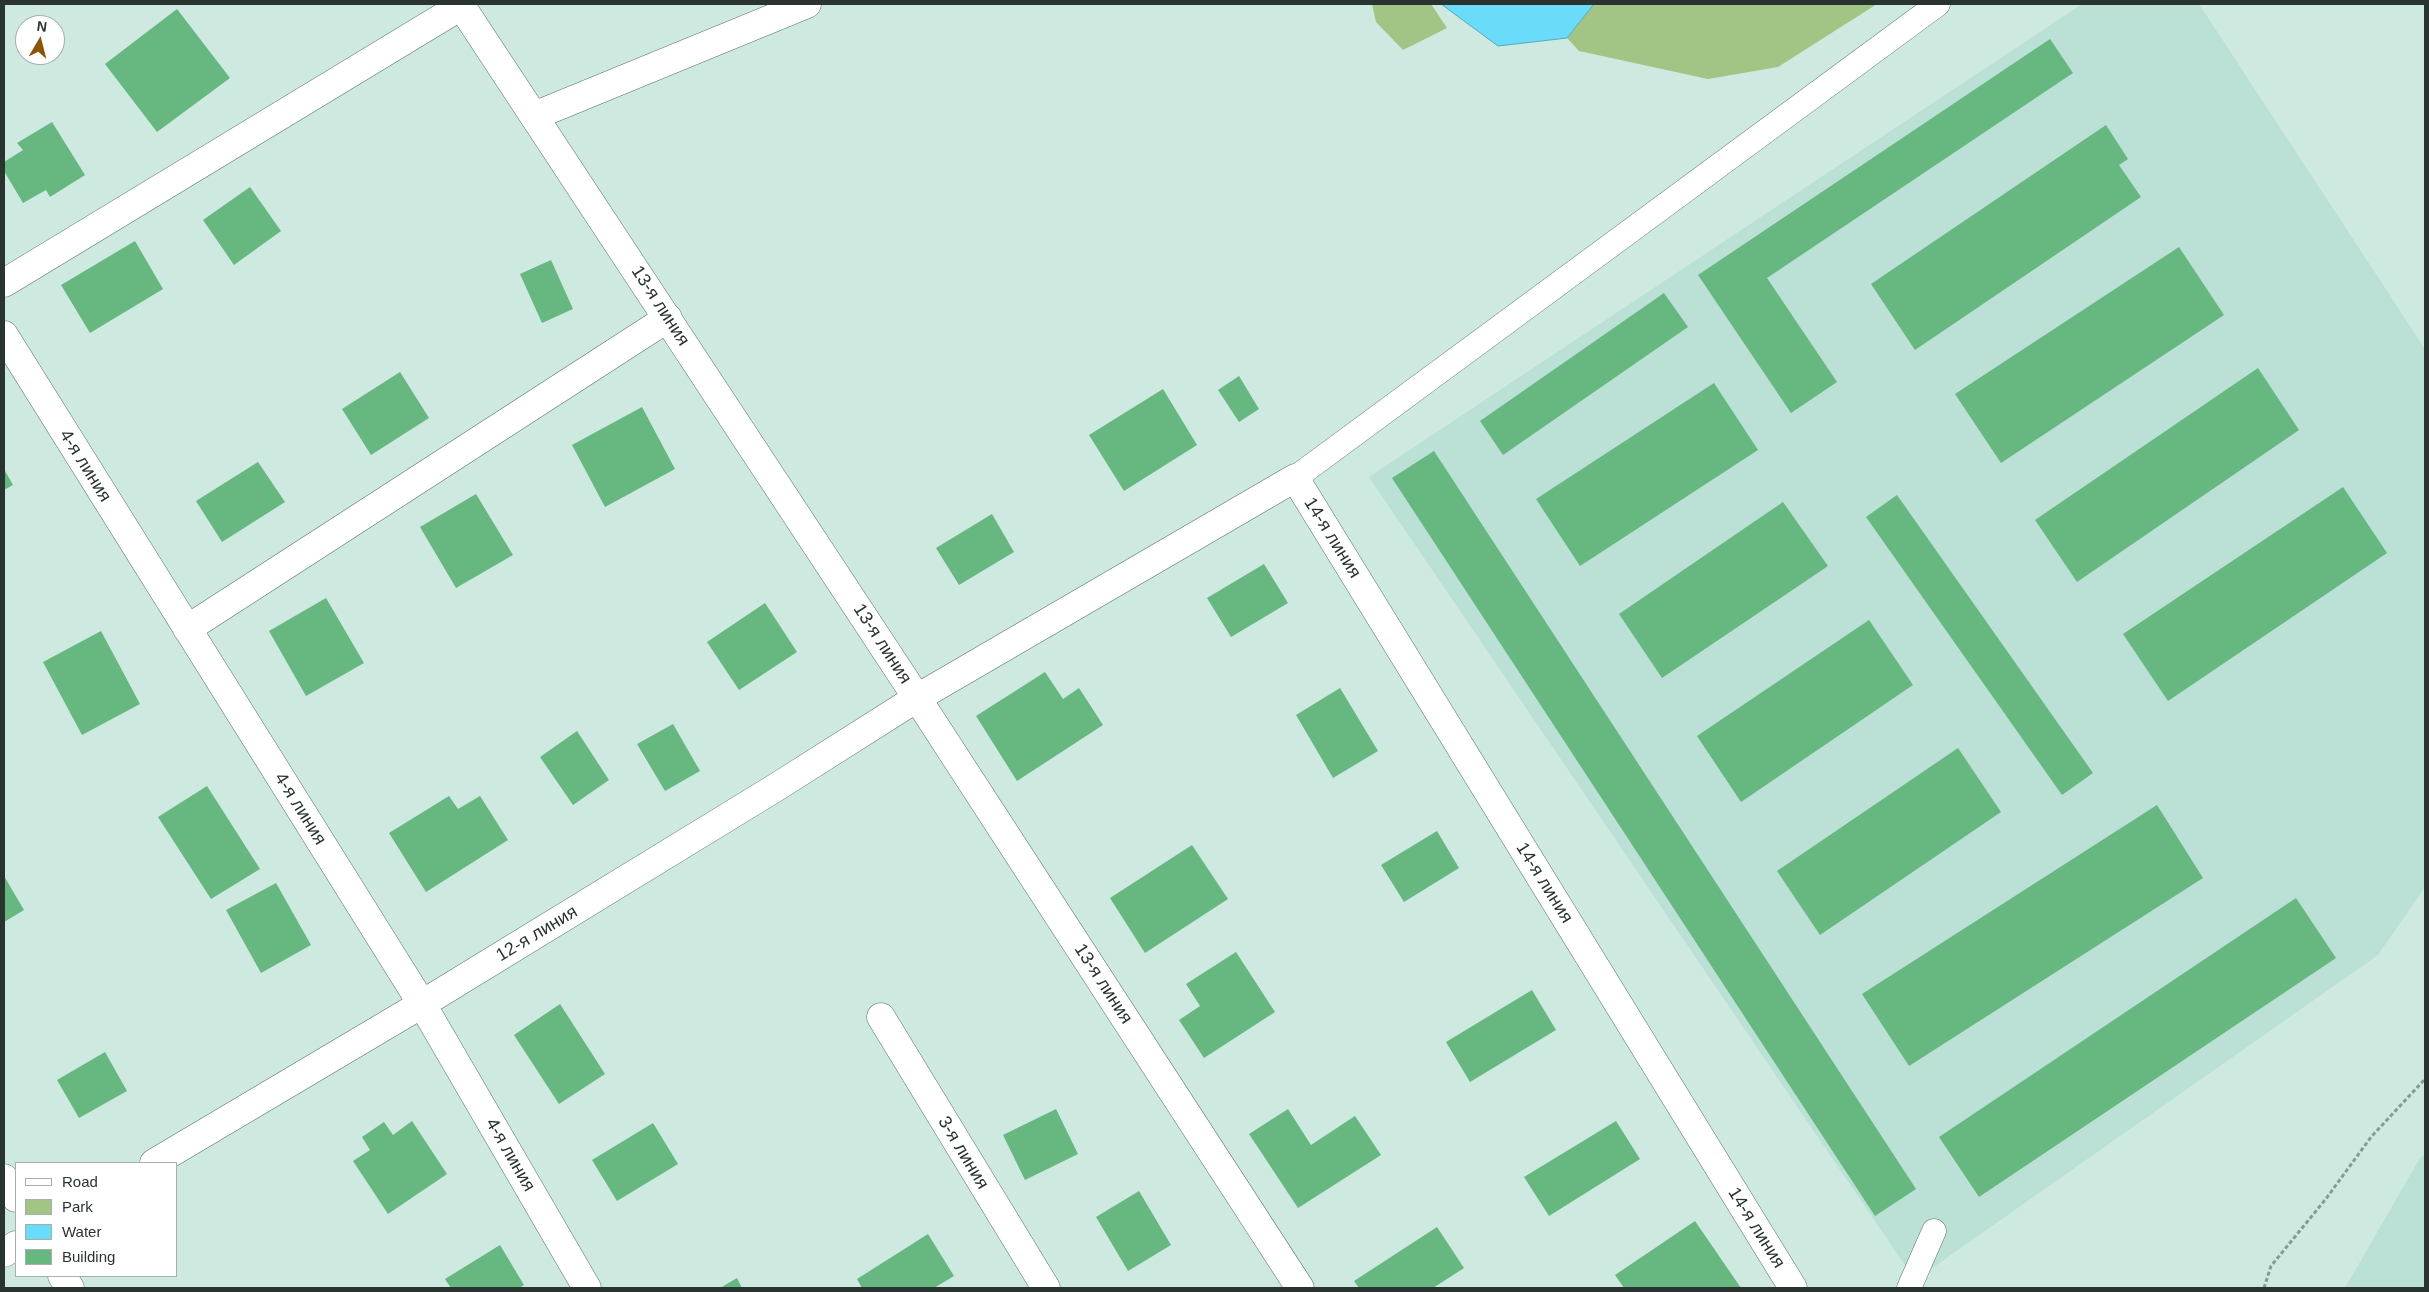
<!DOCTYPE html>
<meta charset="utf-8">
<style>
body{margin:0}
#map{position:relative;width:2429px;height:1292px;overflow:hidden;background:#cde9e0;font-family:Helvetica,sans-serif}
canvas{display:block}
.frame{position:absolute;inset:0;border:5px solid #293431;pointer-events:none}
.legend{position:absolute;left:15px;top:1162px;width:162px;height:115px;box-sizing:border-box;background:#fff;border:1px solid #a9aead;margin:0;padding:6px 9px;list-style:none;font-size:15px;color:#293431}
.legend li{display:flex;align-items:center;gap:10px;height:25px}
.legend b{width:25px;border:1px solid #a9aead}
.north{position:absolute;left:15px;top:15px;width:50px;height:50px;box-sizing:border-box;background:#fff;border:1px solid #a9aead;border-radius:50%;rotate:8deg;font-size:14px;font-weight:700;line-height:20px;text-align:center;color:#293431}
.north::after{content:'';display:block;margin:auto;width:18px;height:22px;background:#8d550a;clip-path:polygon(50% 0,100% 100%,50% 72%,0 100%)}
</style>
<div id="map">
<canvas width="2429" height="1292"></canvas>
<div class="frame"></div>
<ul class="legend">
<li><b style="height:6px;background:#fff"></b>Road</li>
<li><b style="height:14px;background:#a2c485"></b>Park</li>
<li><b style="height:14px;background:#6bdbfa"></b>Water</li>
<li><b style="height:14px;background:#67b781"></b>Building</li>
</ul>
<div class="north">N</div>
</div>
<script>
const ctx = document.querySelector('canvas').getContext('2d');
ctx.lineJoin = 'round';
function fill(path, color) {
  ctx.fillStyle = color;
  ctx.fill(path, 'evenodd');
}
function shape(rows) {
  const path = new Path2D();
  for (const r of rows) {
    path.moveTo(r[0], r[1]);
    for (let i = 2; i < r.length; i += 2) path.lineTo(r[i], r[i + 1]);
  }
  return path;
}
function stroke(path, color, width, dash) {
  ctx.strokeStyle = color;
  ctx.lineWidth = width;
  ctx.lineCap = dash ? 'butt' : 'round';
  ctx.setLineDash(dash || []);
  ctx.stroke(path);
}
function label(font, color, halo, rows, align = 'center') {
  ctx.font = font + ' Helvetica,sans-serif';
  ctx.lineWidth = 4.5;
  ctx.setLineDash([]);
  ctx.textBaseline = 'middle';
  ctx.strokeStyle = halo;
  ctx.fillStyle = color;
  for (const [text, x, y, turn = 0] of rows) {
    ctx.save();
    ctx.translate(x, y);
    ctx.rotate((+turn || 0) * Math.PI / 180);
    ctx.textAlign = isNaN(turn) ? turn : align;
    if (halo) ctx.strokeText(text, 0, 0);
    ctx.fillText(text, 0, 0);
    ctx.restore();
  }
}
fill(shape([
 [2082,4,2199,4,2425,349,2425,887,2378,955,1915,1280,1369,477],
 [2425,1154,2425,1288,2345,1288,2420,1158]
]), '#bbe0d5');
fill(shape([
 [1372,4,1431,4,1447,28,1403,50,1376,22],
 [1594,4,1877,4,1778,67,1708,79,1579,51,1567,38]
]), '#a2c485');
const water = shape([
 [1441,4,1594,4,1567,38,1498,46,1441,4]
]);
fill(water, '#6bdbfa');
stroke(water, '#57a9be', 1);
fill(shape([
 [177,9,230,78,157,132,105,64],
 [2050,39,2073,73,1767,278,1837,382,1791,413,1698,275],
 [52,122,85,175,50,197,46,190,23,203,4,171,4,162,23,150,17,143],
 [2106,125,2128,159,2119,165,2141,197,1915,350,1871,284],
 [250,187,281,231,234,265,203,220],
 [135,241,163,289,90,333,61,285],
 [2179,247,2224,315,2001,463,1955,394],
 [551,260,573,309,542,323,520,274],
 [1664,293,1688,327,1503,455,1480,421],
 [2258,368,2299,430,2077,582,2035,520],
 [400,372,429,418,371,455,342,409],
 [1239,376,1259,409,1239,422,1218,390],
 [1714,383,1758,450,1580,566,1536,499],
 [1163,389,1197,445,1124,491,1089,435],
 [642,407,675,469,605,507,572,445],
 [1434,451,1916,1189,1875,1216,1392,478],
 [258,462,285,502,222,542,196,501],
 [4,469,13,485,4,490],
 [2343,487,2387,553,2168,701,2123,634],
 [476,494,513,555,456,588,420,527],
 [1897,495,2093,773,2062,795,1866,517],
 [1783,502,1828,566,1662,678,1619,614],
 [992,514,1014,552,959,585,936,548],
 [1264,564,1288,603,1231,637,1207,598],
 [326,598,364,663,306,696,269,631],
 [765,603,797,652,739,690,707,642],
 [1869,620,1913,685,1741,802,1697,736],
 [101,631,140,704,82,735,43,662],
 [1045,672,1063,699,1079,688,1103,725,1017,781,976,716],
 [1340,688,1378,751,1333,778,1296,715],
 [673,724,700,771,665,791,637,744],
 [577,731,609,780,573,805,540,757],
 [1958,748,2001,812,1820,935,1777,871],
 [207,786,260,869,211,899,158,817],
 [449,796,458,809,480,796,508,840,426,892,389,833],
 [2157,805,2203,878,1909,1066,1862,994],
 [1437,831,1459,868,1404,902,1381,865],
 [1192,845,1228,899,1145,953,1110,898],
 [4,876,24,910,4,922],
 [276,883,311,945,261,973,226,910],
 [2296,898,2336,958,1979,1197,1939,1137],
 [1236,952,1275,1012,1204,1058,1179,1020,1200,1006,1186,984],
 [1532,990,1556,1030,1470,1082,1446,1042],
 [560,1004,605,1074,559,1104,514,1035],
 [105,1052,127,1091,79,1118,57,1080],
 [1056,1109,1078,1154,1025,1180,1003,1135],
 [1288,1109,1311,1145,1355,1116,1381,1155,1298,1208,1249,1134],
 [412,1121,447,1174,388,1214,353,1161,370,1150,362,1137,384,1122,393,1135],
 [1616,1121,1640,1159,1549,1216,1524,1177],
 [653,1123,678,1164,617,1201,592,1160],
 [1139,1191,1171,1245,1128,1271,1096,1217],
 [1695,1221,1741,1288,1624,1288,1615,1275],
 [1437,1227,1464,1268,1433,1288,1359,1288,1354,1281],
 [928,1234,954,1276,934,1288,862,1288,857,1279],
 [500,1245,524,1285,519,1288,451,1288,445,1279],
 [737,1278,742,1288,720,1288]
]), '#67b781');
const lane = shape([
 [1295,478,1938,4],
 [1909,1288,1934,1231]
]);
const street = shape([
 [534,116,807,4],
 [4,283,461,6],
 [4,335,422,1004,587,1288],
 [187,629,668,318],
 [881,1017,1046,1288],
 [154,1163,422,1004,775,788,917,698,1295,478,1793,1288],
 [4,1178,16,1198],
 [4,1253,16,1245],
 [62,1276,70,1288]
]);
const secondary = shape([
 [460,4,917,698,1300,1288]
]);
stroke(lane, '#59726b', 25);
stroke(street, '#59726b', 29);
stroke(secondary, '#59726b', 29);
stroke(shape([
 [2264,1288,2271,1266,2325,1200,2371,1137,2425,1079]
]), '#869a94', 3, [4, 2.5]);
stroke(lane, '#fff', 24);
stroke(street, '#fff', 28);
stroke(secondary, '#fff', 28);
label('18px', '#293431', '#fff', [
 ["13-я линия",660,306,57],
 ["4-я линия",85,466,58],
 ["14-я линия",1332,538,58],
 ["13-я линия",882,644,57],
 ["4-я линия",300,809,58],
 ["14-я линия",1544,883,58],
 ["12-я линия",537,934,-31],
 ["13-я линия",1103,984,57],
 ["3-я линия",963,1153,59],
 ["4-я линия",510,1155,60],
 ["14-я линия",1756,1228,58]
]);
</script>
